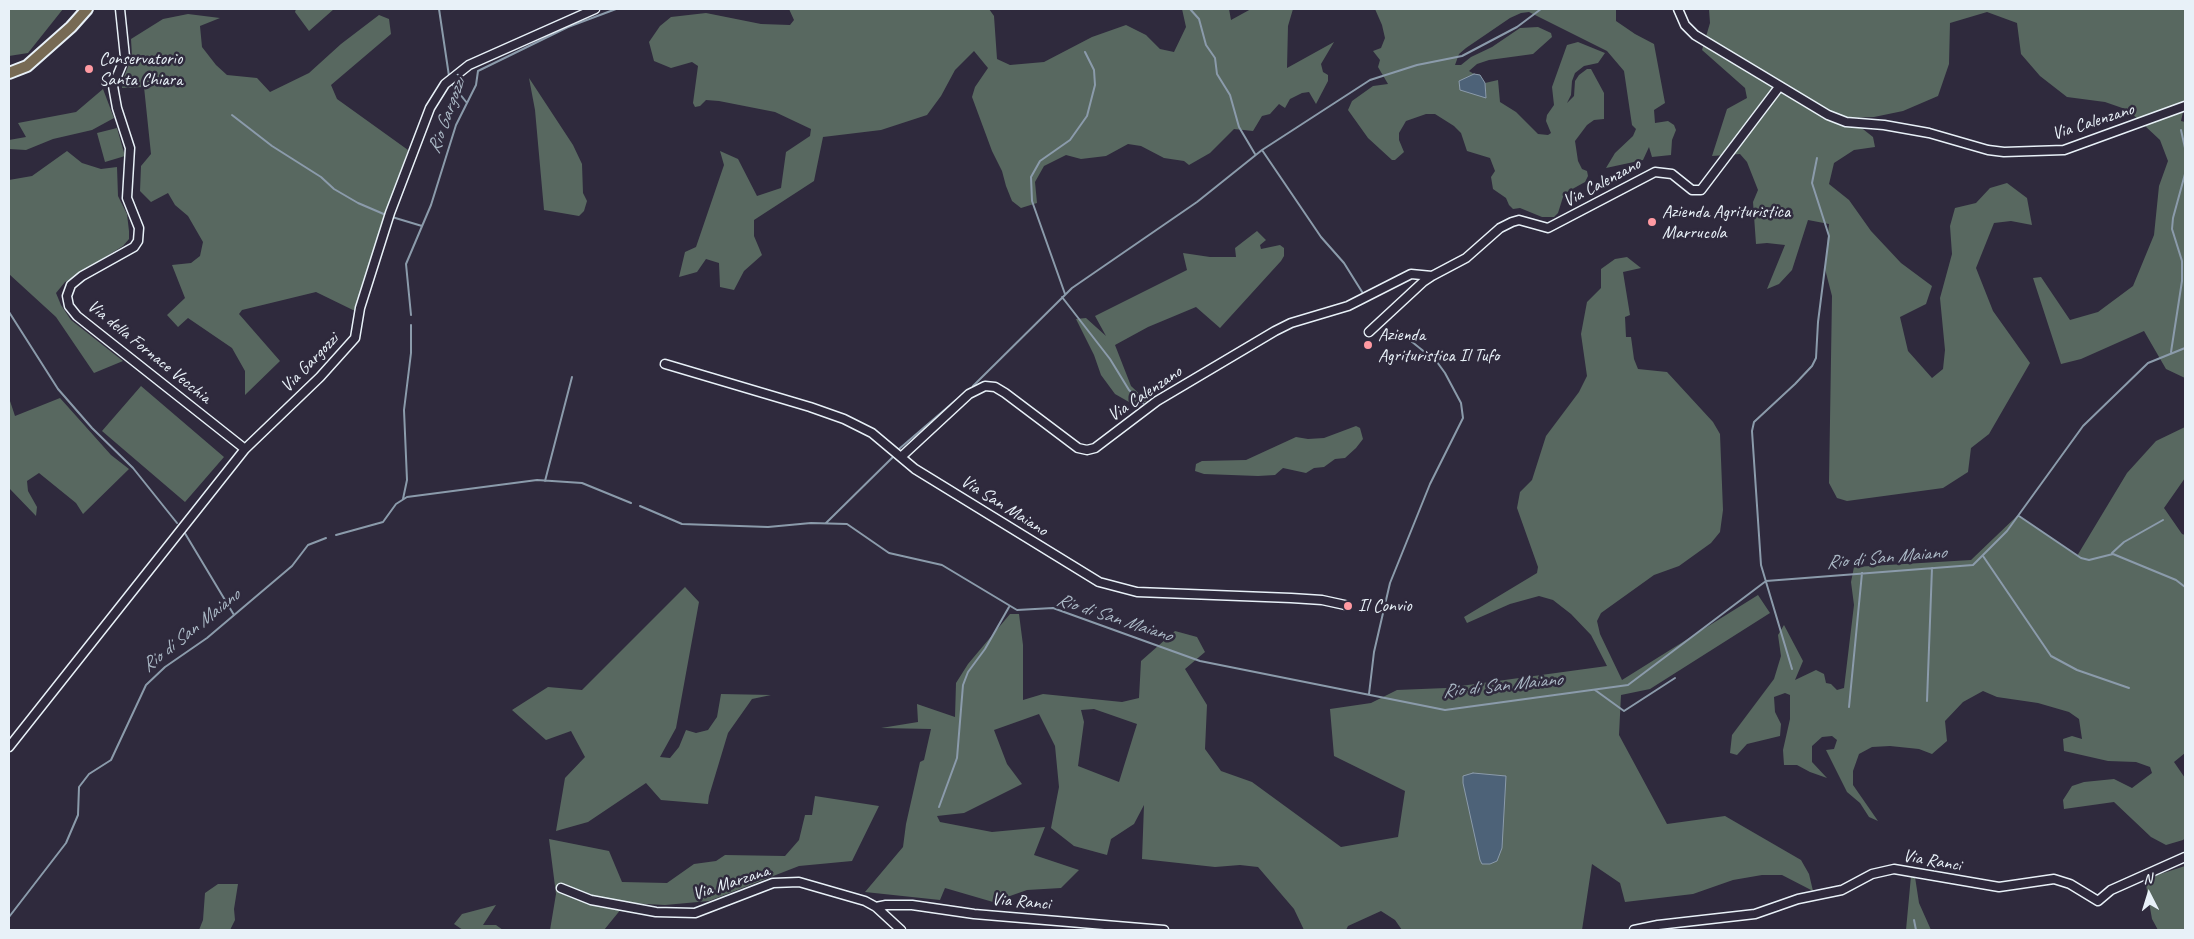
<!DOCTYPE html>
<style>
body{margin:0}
#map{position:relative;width:2194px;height:939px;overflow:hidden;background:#2f2a3d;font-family:Caveat,sans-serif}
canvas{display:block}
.frame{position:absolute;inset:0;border:10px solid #e8f1f8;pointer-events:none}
.north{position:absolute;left:2124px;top:869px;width:50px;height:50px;-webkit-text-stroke:4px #2f2a3d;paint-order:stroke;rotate:355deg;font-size:14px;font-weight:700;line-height:20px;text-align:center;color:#e8f1f8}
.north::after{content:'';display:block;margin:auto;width:18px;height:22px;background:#e8f1f8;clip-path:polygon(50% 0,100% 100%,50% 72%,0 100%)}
</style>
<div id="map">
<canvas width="2194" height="939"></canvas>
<div class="frame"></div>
<div class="north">N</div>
</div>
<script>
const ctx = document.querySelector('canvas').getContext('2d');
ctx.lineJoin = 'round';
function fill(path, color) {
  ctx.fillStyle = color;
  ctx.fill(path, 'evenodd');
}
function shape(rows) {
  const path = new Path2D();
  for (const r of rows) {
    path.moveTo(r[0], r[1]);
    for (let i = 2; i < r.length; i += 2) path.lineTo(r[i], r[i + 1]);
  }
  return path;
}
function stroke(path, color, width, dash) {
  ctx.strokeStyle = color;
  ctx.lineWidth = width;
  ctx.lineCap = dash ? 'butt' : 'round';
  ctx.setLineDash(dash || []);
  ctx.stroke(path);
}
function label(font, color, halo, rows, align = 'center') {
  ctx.font = font + ' Caveat,sans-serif';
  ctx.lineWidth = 5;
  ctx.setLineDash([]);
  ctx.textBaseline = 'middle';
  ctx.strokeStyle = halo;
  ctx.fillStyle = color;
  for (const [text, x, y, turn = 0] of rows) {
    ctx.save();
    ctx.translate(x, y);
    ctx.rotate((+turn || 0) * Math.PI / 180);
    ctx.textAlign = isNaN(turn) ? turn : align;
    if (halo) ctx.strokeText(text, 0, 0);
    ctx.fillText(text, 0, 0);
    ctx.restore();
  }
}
fill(shape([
 [9,9,63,9,28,53,9,56],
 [296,9,334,9,309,31,295,12],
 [789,9,989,9,994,16,997,59,1010,65,1044,62,1092,37,1126,25,1146,35,1160,49,1174,52,1186,27,1182,9,1229,9,1231,20,1251,9,1293,9,1288,26,1287,68,1334,42,1321,64,1323,72,1328,75,1328,81,1316,104,1309,92,1302,93,1290,99,1285,108,1279,104,1270,114,1262,116,1253,131,1234,129,1210,153,1189,165,1184,161,1164,158,1141,146,1128,144,1106,156,1081,159,1066,155,1044,166,1035,182,1037,203,1021,208,1012,201,1006,186,1002,171,992,151,972,97,975,87,988,68,974,51,955,70,941,96,927,115,881,130,823,137,814,181,754,220,754,236,762,255,744,271,734,290,720,287,719,263,706,259,697,272,679,277,685,252,696,247,724,165,720,151,738,159,757,196,781,188,786,152,810,136,811,129,775,112,719,101,706,100,700,106,695,107,693,103,698,66,692,62,671,68,654,61,649,42,660,26,671,17,706,13,761,24,790,25,794,20],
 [1375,9,1616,9,1616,21,1635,34,1654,44,1665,103,1654,110,1655,123,1668,121,1674,125,1676,130,1672,140,1671,155,1652,157,1649,147,1643,160,1606,168,1615,153,1633,136,1636,129,1632,125,1624,71,1607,51,1529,12,1521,13,1510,18,1466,48,1459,54,1455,65,1461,65,1471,57,1492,47,1520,28,1538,27,1551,33,1552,37,1533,54,1489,60,1477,64,1469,71,1474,74,1471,77,1486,98,1485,83,1498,80,1500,102,1516,112,1538,134,1548,135,1551,133,1546,121,1547,115,1554,105,1552,87,1567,45,1578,42,1605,53,1598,63,1584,66,1575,73,1572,81,1571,95,1567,103,1574,96,1575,81,1579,75,1587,69,1591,69,1604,93,1604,119,1594,120,1587,125,1575,141,1578,161,1582,169,1587,171,1588,176,1585,182,1567,192,1563,197,1558,213,1554,217,1542,217,1520,208,1513,209,1509,205,1506,198,1493,189,1491,177,1495,171,1490,158,1467,151,1461,133,1454,126,1435,114,1426,114,1406,121,1399,133,1399,140,1404,152,1395,160,1392,160,1368,138,1348,110,1352,101,1373,86,1388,84,1378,67,1380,60,1373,51,1381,48,1385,38,1382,25],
 [1709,9,2185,9,2185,103,2181,121,2185,122,2185,378,2166,369,2144,331,2081,359,2061,364,2033,278,2041,277,2070,320,2098,312,2133,286,2154,235,2159,186,2168,161,2160,140,2128,110,2105,102,2067,97,2040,76,2021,54,2017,23,1987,12,1950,23,1949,64,1938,96,1903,111,1874,117,1849,118,1873,137,1875,147,1854,150,1834,163,1829,184,1849,200,1871,231,1901,263,1932,286,1926,304,1900,317,1908,351,1932,378,1943,369,1945,350,1940,298,1952,254,1950,226,1955,208,1976,203,1990,188,2007,183,2027,198,2032,225,2011,221,1994,223,1976,268,1993,311,2030,363,1989,434,1971,448,1968,472,1943,488,1847,501,1837,498,1829,483,1832,296,1825,269,1829,224,1808,220,1792,270,1779,284,1767,289,1785,245,1767,243,1756,244,1753,202,1758,190,1747,162,1740,154,1712,156,1727,109,1747,98,1745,88,1702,50,1710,23],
 [188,14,220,18,200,26,202,47,216,65,227,75,257,78,270,92,309,73,341,44,379,15,389,19,391,34,331,85,337,99,408,150,355,311,316,292,242,310,239,314,280,361,245,395,245,371,232,348,188,318,178,327,167,315,185,298,172,265,191,263,200,256,203,242,188,216,175,205,168,193,151,202,140,191,141,166,151,154,144,87,122,88,123,79,132,57,131,39,163,19],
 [529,78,573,145,582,164,583,193,587,201,584,211,579,216,544,210,535,110],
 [103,89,114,118,92,130,53,139,26,150,9,149,9,140,26,137,18,123,76,112],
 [117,128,125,156,105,162,97,133],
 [67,151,82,163,101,169,117,167,118,196,127,214,129,231,129,239,123,246,65,282,56,293,61,305,71,320,123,361,94,373,56,317,9,274,9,180,32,176],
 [1257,231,1266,240,1260,245,1261,249,1280,245,1284,248,1284,256,1281,261,1220,328,1196,307,1148,327,1115,345,1131,386,1147,401,1136,406,1115,394,1101,375,1094,355,1076,319,1086,318,1106,336,1095,316,1187,270,1183,253,1210,257,1236,257,1235,248],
 [1627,257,1641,268,1623,272,1630,315,1625,317,1626,337,1631,337,1634,359,1638,369,1667,372,1713,422,1720,434,1723,510,1720,532,1711,543,1679,566,1654,575,1601,613,1597,621,1600,634,1622,680,1758,595,1770,613,1650,689,1621,695,1619,735,1667,824,1725,816,1801,860,1809,874,1813,891,1782,875,1762,875,1733,880,1693,894,1625,902,1620,883,1592,864,1582,930,1402,930,1395,920,1381,911,1348,926,1346,930,1304,930,1294,909,1258,867,1240,865,1215,867,1142,859,1144,805,1134,824,1111,839,1107,855,1074,846,1051,828,1059,787,1055,746,1039,714,994,730,1007,764,1022,784,964,813,937,816,940,822,992,832,1045,827,1034,855,1079,870,1061,888,1027,890,993,902,945,888,940,900,865,892,903,847,906,824,920,762,924,760,931,729,881,728,918,722,917,704,955,717,956,683,968,664,1010,614,1019,614,1023,645,1023,700,1043,694,1122,702,1139,698,1141,661,1175,631,1197,637,1205,652,1185,669,1207,705,1205,749,1221,771,1252,782,1341,847,1398,837,1405,791,1334,756,1330,709,1371,703,1397,690,1446,688,1607,666,1591,635,1571,614,1553,600,1539,596,1510,604,1467,623,1464,617,1537,573,1538,567,1517,508,1520,492,1532,480,1546,436,1579,392,1587,376,1581,334,1587,302,1601,288,1601,269,1615,259],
 [1094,709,1137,724,1119,782,1078,766,1084,722,1081,710],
 [141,386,224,457,185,502,102,431],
 [9,398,15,416,60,398,111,455,129,469,83,514,76,503,39,473,27,481,28,491,37,507,36,516,9,488],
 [1356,426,1360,428,1363,439,1356,448,1345,458,1335,459,1324,467,1314,468,1306,473,1283,468,1275,475,1258,476,1204,474,1195,471,1196,464,1202,461,1246,460,1296,437,1308,439,1324,438],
 [2185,427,2185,478,2164,508,2182,534,2185,535,2185,753,2174,762,2185,778,2185,838,2183,840,2166,845,2151,837,2114,802,2064,809,2063,800,2072,786,2084,782,2114,779,2132,788,2152,773,2150,767,2136,762,2108,761,2064,751,2063,739,2072,736,2082,739,2079,719,2069,712,2038,703,1997,697,1983,691,1963,702,1945,721,1947,741,1932,754,1919,749,1890,746,1872,747,1859,754,1853,771,1853,785,1878,821,1869,817,1860,803,1847,792,1826,750,1834,749,1837,740,1832,736,1822,737,1812,746,1812,762,1827,778,1810,772,1797,765,1784,765,1783,750,1790,719,1790,695,1785,693,1774,697,1775,712,1781,724,1780,736,1747,744,1737,755,1730,753,1732,735,1774,679,1781,656,1778,635,1784,625,1803,661,1795,680,1816,670,1824,674,1826,683,1831,684,1837,690,1844,688,1854,605,1851,582,1854,567,1971,560,2018,515,2077,556,2127,473,2156,441],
 [685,587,699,602,676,728,660,757,670,758,679,747,686,730,696,733,708,730,717,717,721,694,771,695,752,699,728,733,709,796,708,804,661,800,646,783,588,822,556,831,565,778,585,757,571,731,546,740,512,710,548,687,582,690],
 [815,796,879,806,852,861,799,866,709,901,665,905,626,903,604,930,550,930,556,894,549,839,609,851,622,882,667,883,694,864,716,861,725,855,785,856,799,840,805,815,812,815],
 [2185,866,2185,930,2158,930,2152,919,2145,879],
 [1911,876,1915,877,1919,903,1931,930,1906,930],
 [218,884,238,884,234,909,235,920,230,930,199,930,203,920,205,893],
 [496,905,483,925,496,925,503,930,463,930,454,924,462,914]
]), '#586860');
const water = shape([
 [1474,74,1480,75,1485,83,1486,98,1460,90,1459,81,1474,74],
 [1473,773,1506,776,1502,848,1497,861,1490,864,1482,864,1480,860,1463,783,1463,776,1473,773]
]);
fill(water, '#4d6278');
stroke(water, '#8b9bab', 1);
stroke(shape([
 [439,9,449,76],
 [1190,9,1199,19,1206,45,1215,58,1217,74,1230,95,1239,127,1255,154],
 [451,83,467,103],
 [232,115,272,146,321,177,334,189,358,203,386,215],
 [2181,130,2185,148],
 [1262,150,1321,237,1344,263,1364,295],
 [392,217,422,226],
 [1065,294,1032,201,1031,177,1040,161,1070,140,1087,116,1095,85,1094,70,1085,52],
 [1062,297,1110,359,1129,390,1143,403],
 [9,312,58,389,92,428,133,468,177,523],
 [411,315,406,264,431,205,456,125,476,85,478,71,568,27,616,9],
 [2171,352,2182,281,2182,261,2172,229,2173,218,2185,174],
 [973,386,1072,288,1197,202,1262,150,1370,80,1417,65,1462,56,1517,27,1541,9],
 [899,449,956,400],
 [545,481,572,377],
 [403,499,407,480,404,410,411,353,411,325],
 [640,506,682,524,768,527,811,523,847,524,889,553,942,565,1017,610,1053,608,1200,661,1445,710,1628,685,1766,581,1973,565,2007,531,2083,426,2148,363,2185,348],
 [2019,516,2081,558,2089,560,2113,554,2176,580,2185,587],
 [826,523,895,455],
 [183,530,234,615],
 [336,535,383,522,396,504,407,497,537,480,582,483,631,503],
 [2112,553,2124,542,2163,520],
 [1983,556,2051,656,2077,670,2129,688],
 [1792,669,1761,565,1752,431,1754,422,1795,384,1812,366,1816,358,1818,322,1829,236,1812,183,1817,158],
 [1595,690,1624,711,1675,678],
 [1369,694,1374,652,1390,583,1430,484,1463,418,1461,403,1445,373,1437,362,1401,333],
 [1927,701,1932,568],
 [1849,707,1862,573],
 [939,807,957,758,963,685,968,672,985,649,1009,607],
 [9,917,66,843,78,815,79,787,89,774,111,760,146,685,165,667,207,638,292,566,308,545,326,538],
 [1914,920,1916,930]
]), '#8b9bab', 2);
const minor = shape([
 [120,9,125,57,113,86,117,108,130,148,127,198,139,228,138,241,134,247,82,276,71,285,67,296,69,306,77,316,245,449],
 [1678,9,1685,25,1695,35,1828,115,1846,122,1884,125,1929,133,1988,150,2004,152,2064,150,2185,106],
 [1369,332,1423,282,1432,276],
 [665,364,810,407,844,419,872,433,915,469,1099,582,1137,592,1291,598,1322,600,1345,605],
 [901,457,969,394,985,386,995,387,1005,393,1078,448,1087,450,1095,448,1157,401,1275,331,1291,323,1348,306,1411,274,1432,276,1466,258,1500,228,1512,222,1519,220,1548,228,1655,172,1672,174,1692,190,1701,190,1779,87],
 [9,747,245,449,320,377,355,338,360,308,390,213,430,108,445,84,469,65,595,9],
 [561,888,591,900,656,912,695,913,773,883,799,882,865,901,876,907,901,930],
 [876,907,886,905,912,905,974,914,1164,930],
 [1634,930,1658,925,1755,914,1798,899,1842,890,1872,874,1894,869,1999,887,2054,879,2070,884,2098,901,2111,890,2185,857]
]);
const major = shape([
 [9,73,27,66,71,27,87,9]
]);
stroke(minor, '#e8f1f8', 11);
stroke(major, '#e8f1f8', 14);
stroke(minor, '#2f2a3d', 8);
stroke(major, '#776a54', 10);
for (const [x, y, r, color] of [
 [89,69,5,"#ff9aa2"],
 [1652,222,5,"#ff9aa2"],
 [1368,345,5,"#ff9aa2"],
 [1348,606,5,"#ff9aa2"]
]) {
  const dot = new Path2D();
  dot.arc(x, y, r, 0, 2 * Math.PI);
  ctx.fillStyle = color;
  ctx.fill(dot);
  stroke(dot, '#2f2a3d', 2);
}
label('18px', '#e8f1f8', '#2f2a3d', [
 ["Conservatorio",99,59],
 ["Santa Chiara",99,80],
 ["Azienda Agrituristica",1662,212],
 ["Marrucola",1662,233],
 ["Azienda",1378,335],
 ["Agrituristica Il Tufo",1378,356],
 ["Il Convio",1358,606]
], 'left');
label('18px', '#e8f1f8', '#2f2a3d', [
 ["Via Calenzano",2093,122,-18],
 ["Via Calenzano",1602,183,-28],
 ["Via della Fornace Vecchia",149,352,39],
 ["Via Gargozzi",310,363,-46],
 ["Via Calenzano",1145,394,-34],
 ["Via San Maiano",1004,506,32],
 ["Via Ranci",1932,861,10],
 ["Via Marzana",731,883,-18],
 ["Via Ranci",1021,902,5]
]);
label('italic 19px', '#aab8c5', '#2f2a3d', [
 ["Rio Gargozzi",447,116,-70],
 ["Rio di San Maiano",1886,558,-5],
 ["Rio di San Maiano",1114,618,18],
 ["Rio di San Maiano",191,631,-39],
 ["Rio di San Maiano",1502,686,-6]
]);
</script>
